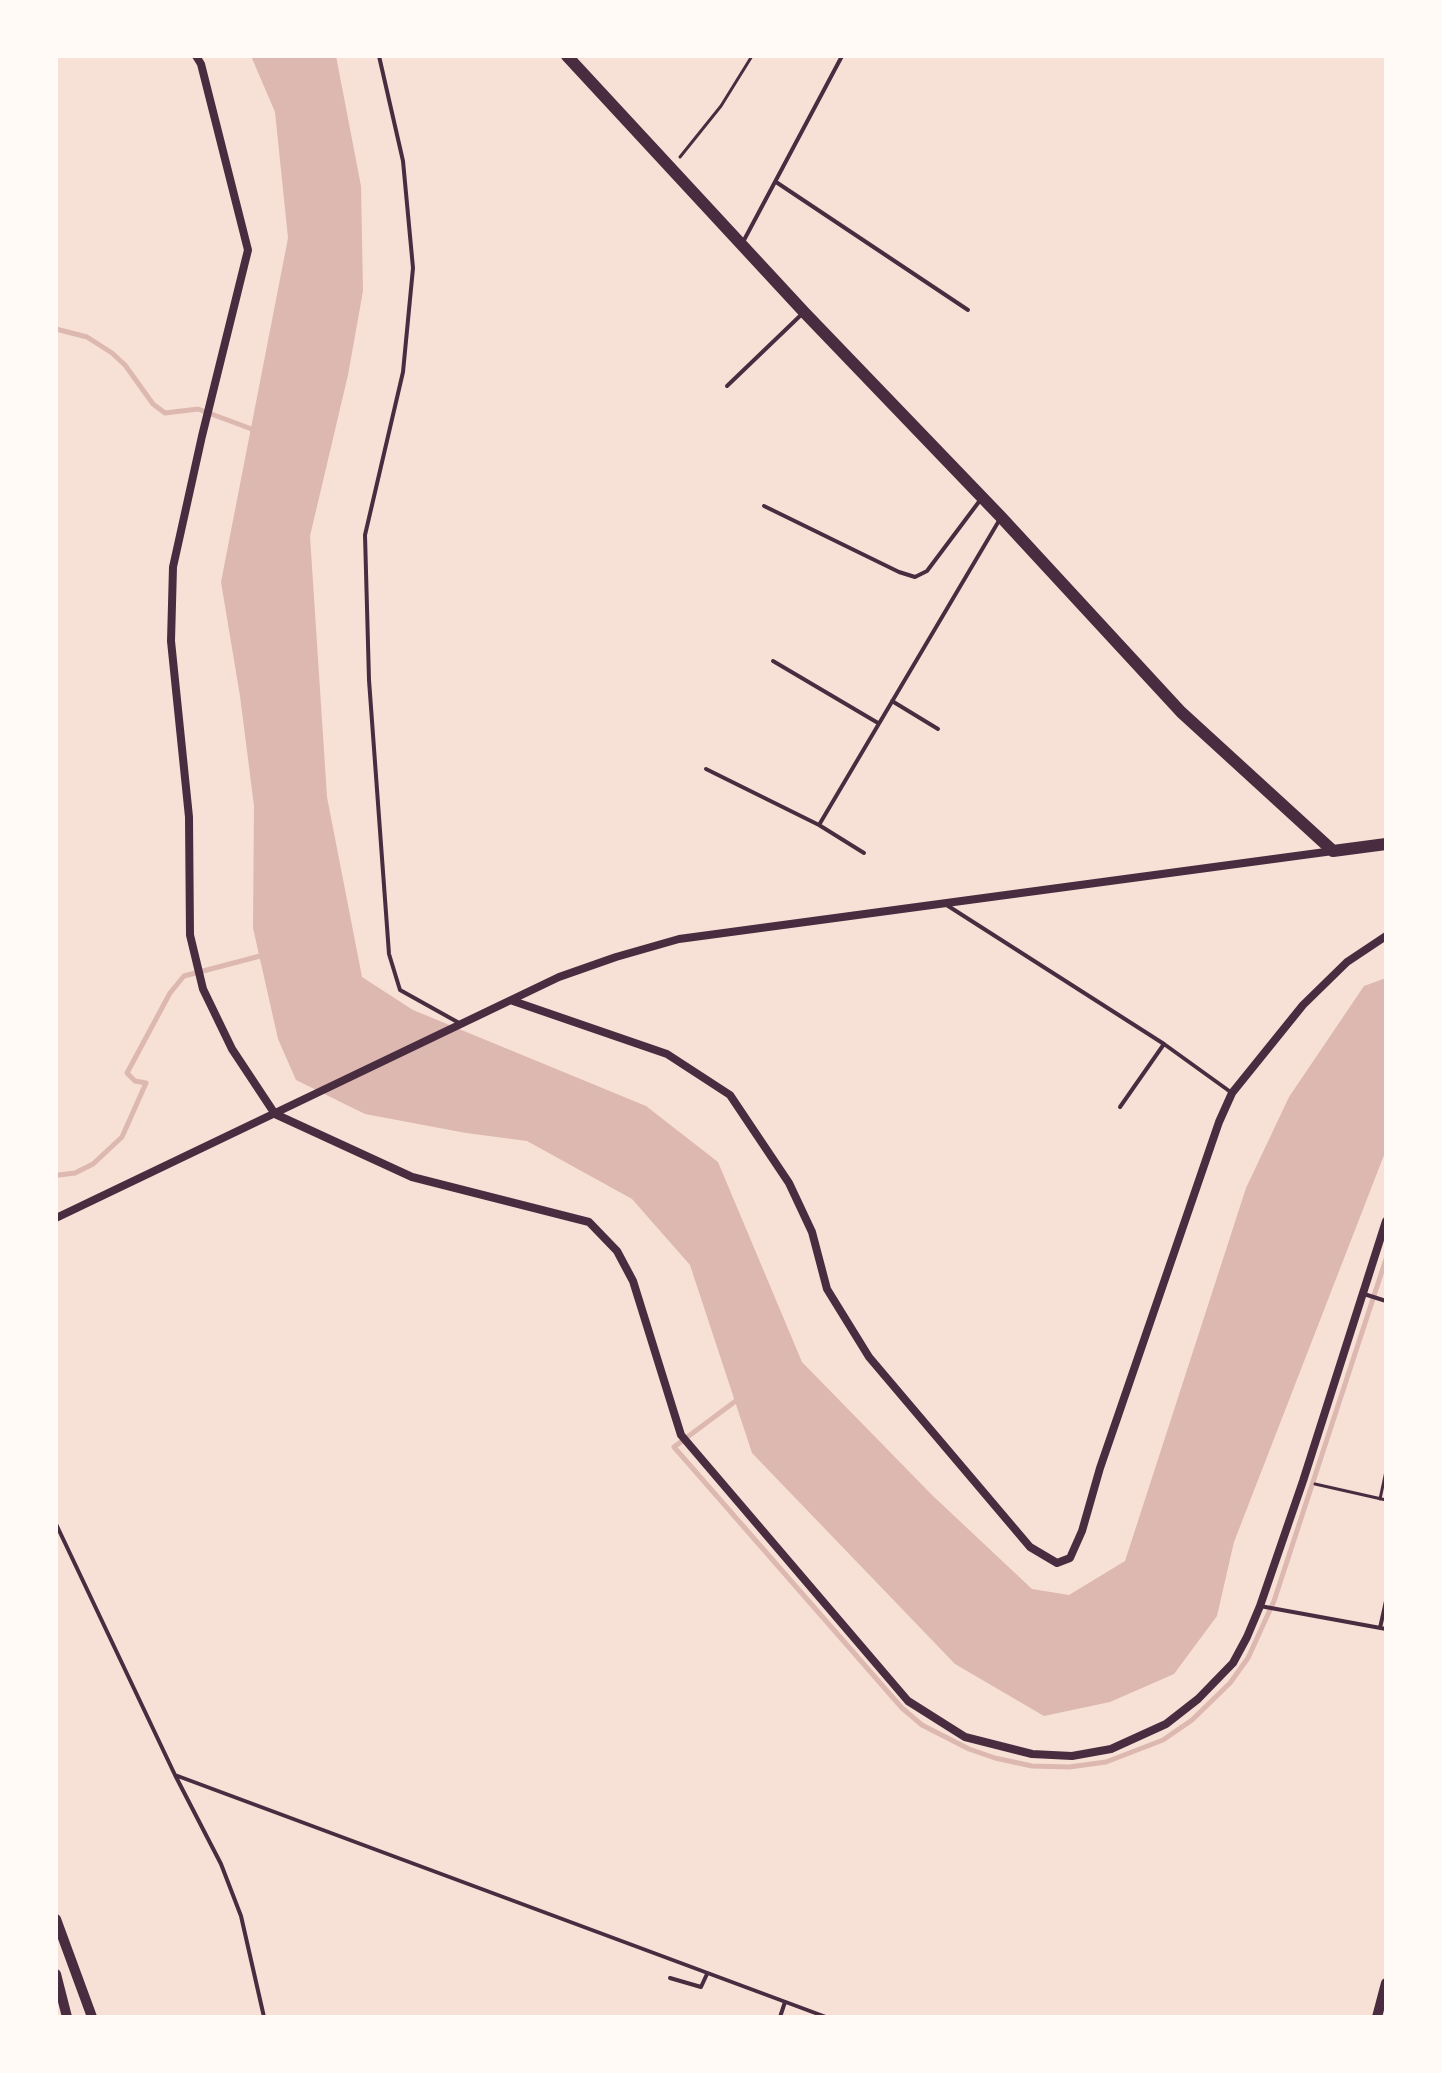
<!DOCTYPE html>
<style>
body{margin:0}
#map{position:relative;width:1442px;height:2073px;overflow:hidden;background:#f7e1d7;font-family:"IBM Plex Sans",sans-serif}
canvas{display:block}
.frame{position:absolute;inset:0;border:58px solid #fffaf5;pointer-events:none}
</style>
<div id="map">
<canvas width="1442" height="2073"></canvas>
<div class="frame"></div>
</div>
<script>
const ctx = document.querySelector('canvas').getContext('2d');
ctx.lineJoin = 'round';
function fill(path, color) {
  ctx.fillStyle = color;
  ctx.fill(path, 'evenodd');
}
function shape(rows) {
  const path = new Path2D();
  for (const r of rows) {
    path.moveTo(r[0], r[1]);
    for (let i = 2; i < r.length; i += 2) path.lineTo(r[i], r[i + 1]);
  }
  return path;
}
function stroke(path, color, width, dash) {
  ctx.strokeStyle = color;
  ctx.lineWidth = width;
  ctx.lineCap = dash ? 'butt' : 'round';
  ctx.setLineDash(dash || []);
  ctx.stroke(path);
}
fill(shape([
 [251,56,336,56,361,186,363,291,348,375,310,536,327,797,362,977,413,1010,646,1106,718,1162,802,1362,932,1495,1032,1589,1069,1595,1125,1561,1246,1188,1289,1097,1364,986,1386,978,1386,1150,1234,1542,1217,1616,1174,1674,1110,1702,1044,1716,955,1664,752,1453,690,1265,632,1199,527,1141,466,1133,365,1114,296,1080,278,1039,253,928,254,806,240,696,221,582,288,238,275,112]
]), '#dcb8b0');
stroke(shape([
 [56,329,87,337,112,353,125,365,153,404,165,413,198,409,257,431],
 [59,1175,75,1173,93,1164,122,1137,146,1083,135,1081,127,1073,170,993,184,976,264,955],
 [737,1400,674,1447,902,1708,922,1725,969,1749,995,1758,1032,1766,1069,1767,1106,1762,1163,1740,1192,1720,1230,1683,1248,1658,1274,1601,1386,1259]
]), '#dcb8b0', 5);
stroke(shape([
 [680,157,721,106,752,56],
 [1315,1484,1386,1500],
 [1380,1499,1386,1471]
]), '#4a2c40', 3);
stroke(shape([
 [379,56,403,161,413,268,403,372,365,535,369,680,389,954,400,990,461,1024],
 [776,182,968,310],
 [743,242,842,56],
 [727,386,802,314],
 [764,506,899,572,915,577,927,571,981,499],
 [773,661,878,723],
 [892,701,938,729],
 [706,769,819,825,1000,519],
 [819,825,864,853],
 [945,904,1164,1044,1232,1093],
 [1120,1107,1164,1044],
 [1364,1294,1386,1301],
 [56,1524,175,1775,221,1864,241,1916,264,2017],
 [1260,1606,1386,1629],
 [1380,1628,1386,1601],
 [175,1775,826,2017],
 [670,1978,701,1987,707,1974],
 [780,2017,785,2002]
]), '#4a2c40', 4);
stroke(shape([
 [196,56,201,64,248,250,202,436,173,567,171,641,189,817,190,935,203,989,232,1049,275,1114,412,1177,589,1222,617,1251,633,1281,681,1435,908,1701,965,1737,1032,1754,1072,1756,1111,1749,1166,1724,1198,1699,1233,1663,1247,1637,1260,1606,1303,1481,1386,1221],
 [513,1001,667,1054,730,1095,789,1183,812,1232,827,1289,869,1357,1030,1547,1057,1563,1070,1558,1082,1531,1100,1468,1219,1122,1232,1093,1303,1005,1347,962,1386,936],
 [56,1218,559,977,616,957,679,939,1333,851]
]), '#4a2c40', 8);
stroke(shape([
 [56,1919,92,2017],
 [56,1974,67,2017],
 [1377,2017,1386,1983]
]), '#4a2c40', 10);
stroke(shape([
 [567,56,804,312,1001,517,1181,712,1333,851,1386,844]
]), '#4a2c40', 12);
</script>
